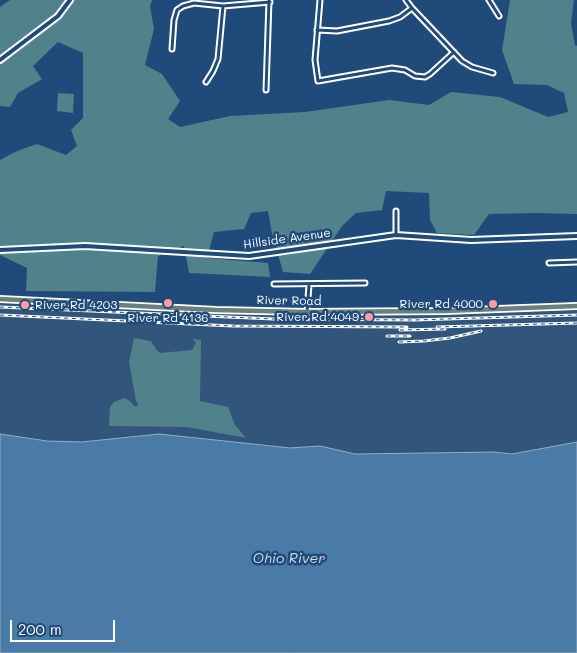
<!DOCTYPE html>
<style>
body{margin:0}
#map{position:relative;width:577px;height:653px;overflow:hidden;background:#1f4a7a;font-family:Mali,sans-serif}
canvas{display:block}
.scale{position:absolute;left:10px;top:620px;width:105px;height:22px;box-sizing:border-box;border:2px solid #fff;border-top:0;padding-left:6px;font-size:15px;line-height:18px;white-space:nowrap;color:#fff;-webkit-text-stroke:4px #1f4a7a;paint-order:stroke}
</style>
<div id="map">
<canvas width="577" height="653"></canvas>
<div class="scale">200 m</div>
</div>
<script>
const ctx = document.querySelector('canvas').getContext('2d');
ctx.lineJoin = 'round';
function fill(path, color) {
  ctx.fillStyle = color;
  ctx.fill(path, 'evenodd');
}
function shape(rows) {
  const path = new Path2D();
  for (const r of rows) {
    path.moveTo(r[0], r[1]);
    for (let i = 2; i < r.length; i += 2) path.lineTo(r[i], r[i + 1]);
  }
  return path;
}
function stroke(path, color, width, dash) {
  ctx.strokeStyle = color;
  ctx.lineWidth = width;
  ctx.lineCap = dash ? 'butt' : 'round';
  ctx.setLineDash(dash || []);
  ctx.stroke(path);
}
function label(font, color, halo, rows, align = 'center') {
  ctx.font = font + ' Mali,sans-serif';
  ctx.lineWidth = 5;
  ctx.setLineDash([]);
  ctx.textBaseline = 'middle';
  ctx.strokeStyle = halo;
  ctx.fillStyle = color;
  for (const [text, x, y, turn = 0] of rows) {
    ctx.save();
    ctx.translate(x, y);
    ctx.rotate((+turn || 0) * Math.PI / 180);
    ctx.textAlign = isNaN(turn) ? turn : align;
    if (halo) ctx.strokeText(text, 0, 0);
    ctx.fillText(text, 0, 0);
    ctx.restore();
  }
}
fill(shape([
 [0,299,307,312,577,306,577,442,512,454,494,452,354,454,320,446,290,448,159,434,82,442,47,441,0,434]
]), '#31557b');
fill(shape([
 [10,0,152,0,150,6,154,29,145,65,162,74,180,101,168,119,180,127,230,116,305,112,389,100,429,105,451,92,500,97,548,117,568,112,564,93,547,85,514,84,502,50,510,0,574,0,571,23,575,45,577,46,577,214,536,213,489,214,474,235,437,233,430,220,429,193,386,191,382,210,356,213,342,226,310,274,283,272,272,234,268,211,251,213,244,229,214,232,207,258,268,263,270,277,189,273,184,246,158,256,155,292,26,291,27,268,0,255,0,160,17,151,37,144,66,155,77,146,71,130,83,118,83,53,58,42,33,66,42,79,18,93,10,107,0,106,0,7],
 [58,93,74,94,73,113,57,111],
 [134,338,151,341,156,349,160,353,192,350,196,343,193,339,201,340,200,401,228,407,235,425,246,438,187,427,109,426,110,407,114,402,125,398,131,402,134,406,137,406,138,404,136,401,129,362]
]), '#51818b');
const water = shape([
 [0,434,47,441,82,442,159,434,290,448,320,446,355,454,494,452,512,454,577,442,577,653,0,653,0,434]
]);
fill(water, '#4a7aa6');
stroke(water, '#92afca', 1);
const minor = shape([
 [320,0,315,60,318,81,392,68,405,70,415,76,425,77,430,74,454,52],
 [406,0,412,8,462,61,472,67,493,73],
 [489,0,499,16],
 [317,30,337,31,389,21,400,17,412,8],
 [172,49,174,20,177,10,183,6,194,3,223,6,270,2],
 [206,82,213,71,218,59,223,6],
 [266,90,269,1],
 [396,235,396,211],
 [549,263,577,262],
 [274,284,365,283],
 [307,312,309,285]
]);
const tertiary = shape([
 [0,60,58,16,70,0],
 [0,250,85,246,249,256,396,235,471,240,577,236]
]);
const primary = shape([
 [0,299,216,310,307,312,445,311,577,306]
]);
stroke(minor, '#fff', 7);
stroke(tertiary, '#fff', 8);
stroke(primary, '#fff', 8);
stroke(minor, '#1f4a7a', 3);
stroke(tertiary, '#1f4a7a', 4);
stroke(primary, '#6a807d', 4.5);
const rail = shape([
 [0,307,274,319,414,320,577,315],
 [0,315,233,326,407,327],
 [437,327,577,323],
 [400,330,445,329],
 [387,336,410,336],
 [399,342,424,341,450,338,481,331]
]);
stroke(rail, '#fff', 3);
stroke(rail, '#1f4a7a', 1, [4]);
for (const [x, y, r, color] of [
 [168,303,5,"#ff9aa2"],
 [493,304,5,"#ff9aa2"],
 [25,305,5,"#ff9aa2"],
 [369,317,5,"#ff9aa2"]
]) {
  const dot = new Path2D();
  dot.arc(x, y, r, 0, 2 * Math.PI);
  ctx.fillStyle = color;
  ctx.fill(dot);
  stroke(dot, '#1f4a7a', 2);
}
label('12px', '#fff', '#1f4a7a', [
 ["Hillside Avenue",287,239,-8],
 ["River Road",289,301,1]
]);
label('12px', '#fff', '#1f4a7a', [
 ["River Rd 4000",483,304],
 ["River Rd 4203",35,305,"left"],
 ["River Rd 4049",359,317],
 ["River Rd 4136",168,318,"center"]
], 'right');
label('italic 14px', '#d2dee9', '#1f4a7a', [
 ["Ohio River",289,559]
]);
</script>
